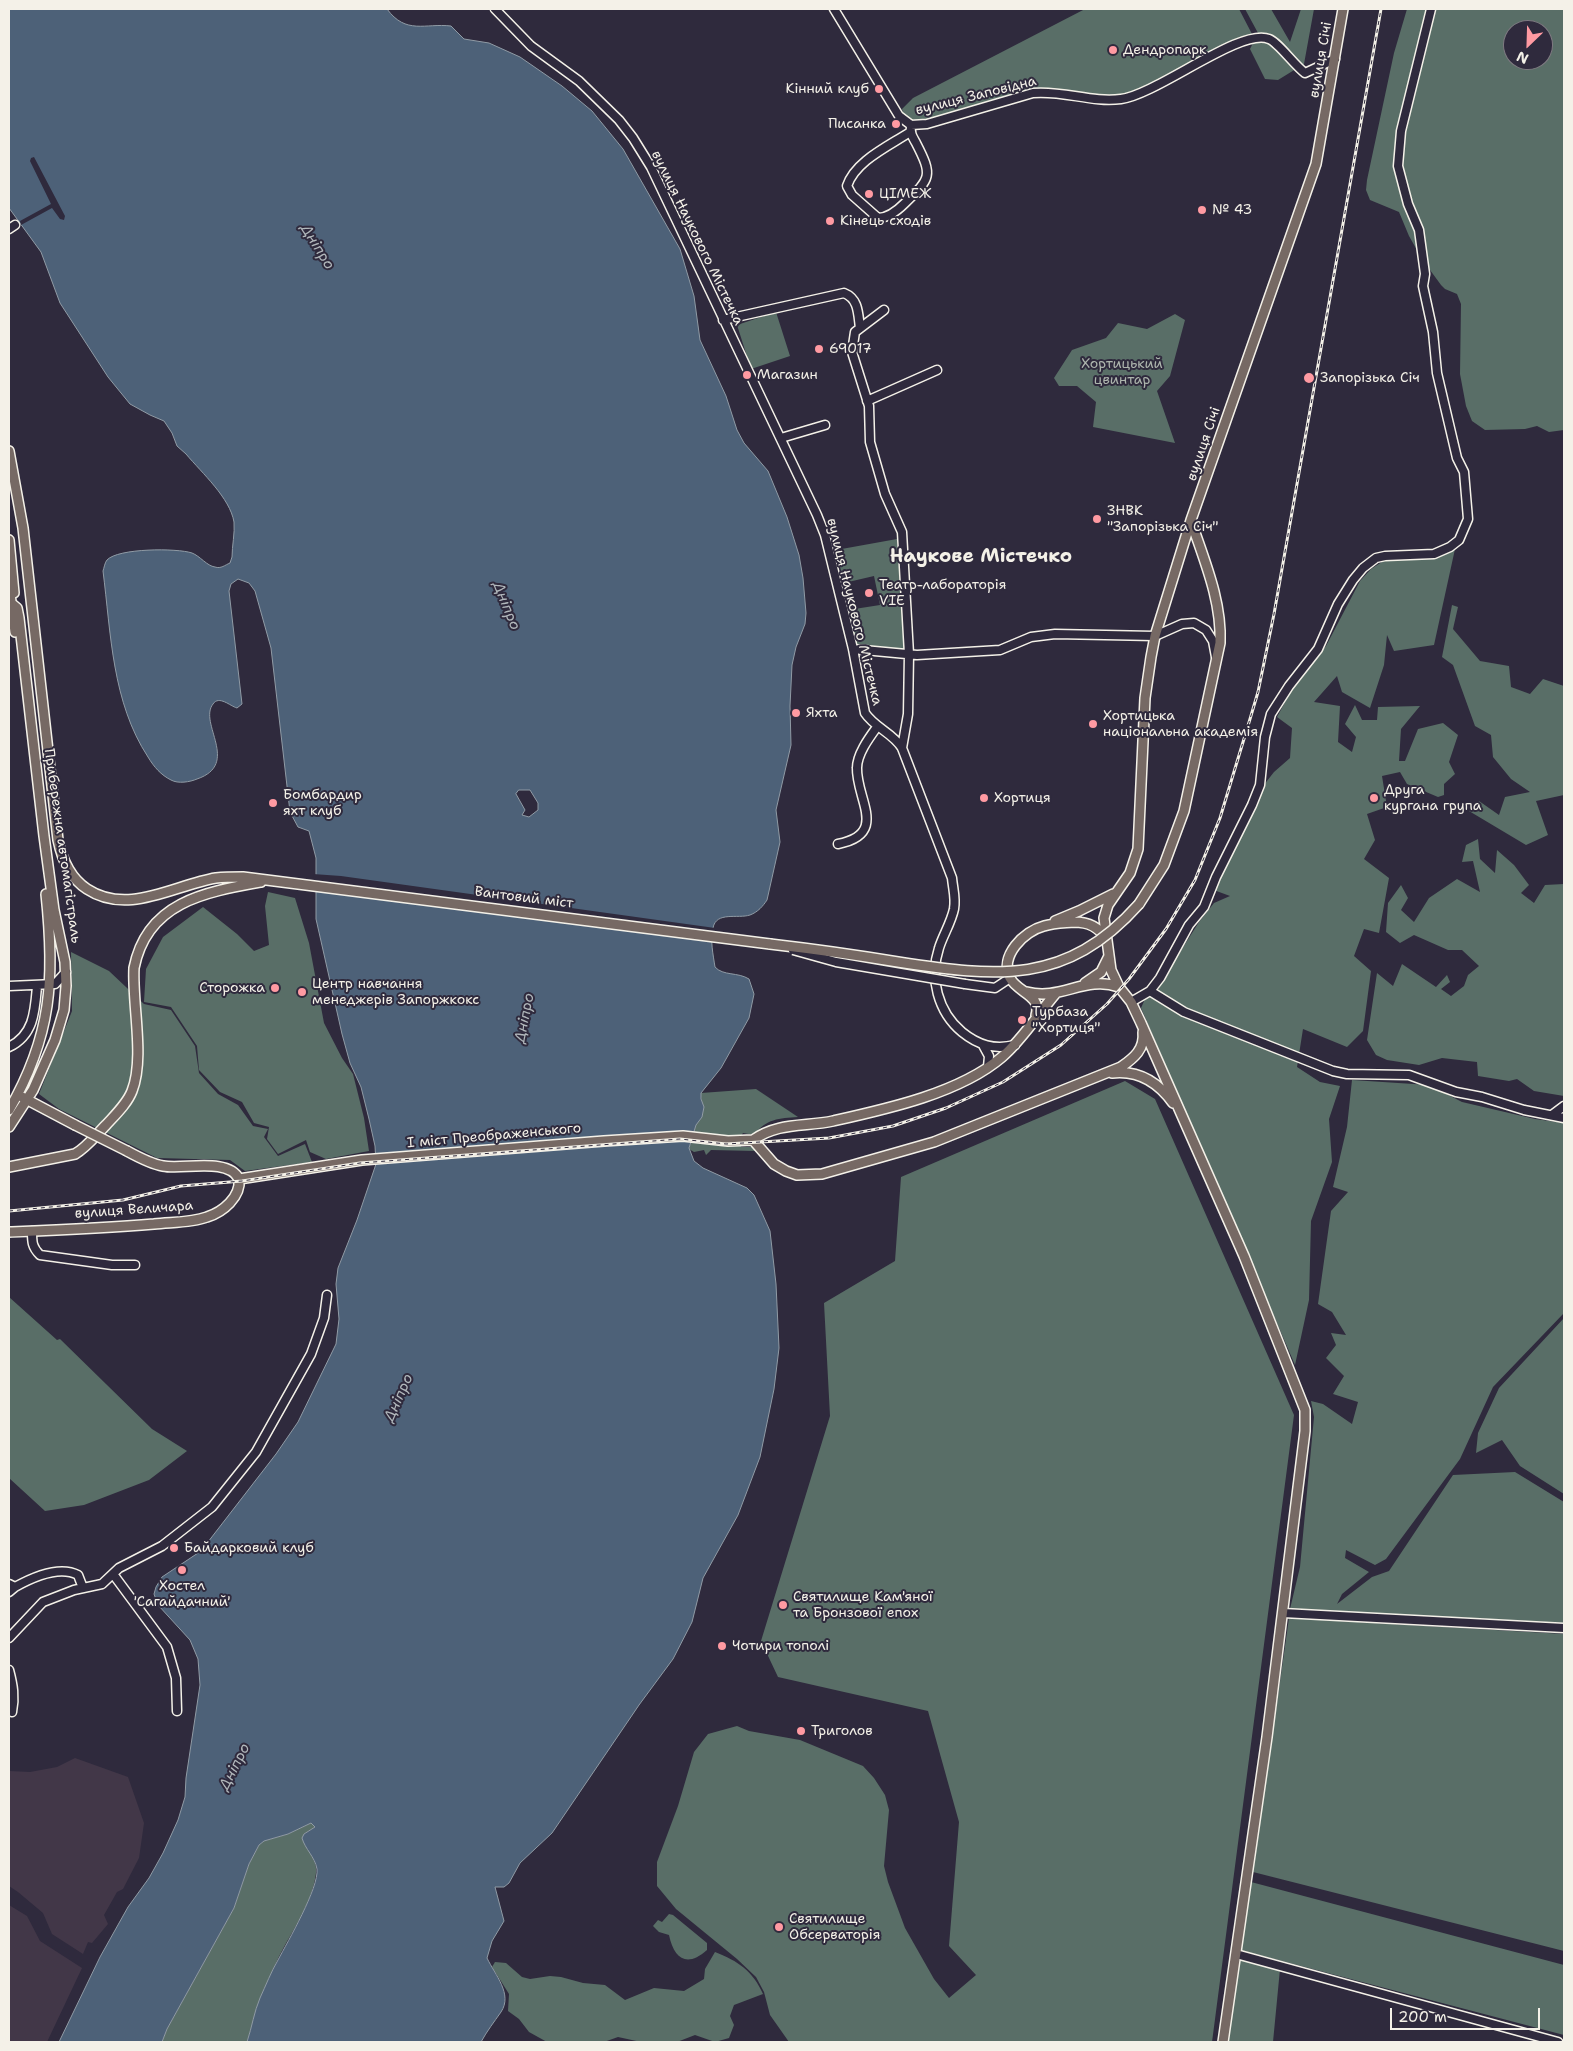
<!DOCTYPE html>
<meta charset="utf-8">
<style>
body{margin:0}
#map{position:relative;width:1573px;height:2051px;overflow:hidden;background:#2f2a3d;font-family:"Shantell Sans",sans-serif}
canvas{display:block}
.frame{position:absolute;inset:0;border:10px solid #f4f1e8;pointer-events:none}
.north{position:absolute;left:1503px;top:20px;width:50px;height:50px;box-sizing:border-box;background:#2f2a3d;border:1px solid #7e7a81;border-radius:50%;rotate:204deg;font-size:14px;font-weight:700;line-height:20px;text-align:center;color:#f4f1e8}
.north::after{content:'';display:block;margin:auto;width:18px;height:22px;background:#ff9aa2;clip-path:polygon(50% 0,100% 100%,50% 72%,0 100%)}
.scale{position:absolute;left:1390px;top:2008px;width:150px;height:22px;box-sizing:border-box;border:2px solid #f4f1e8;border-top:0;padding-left:6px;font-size:15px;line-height:18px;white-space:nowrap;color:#f4f1e8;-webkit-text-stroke:4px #2f2a3d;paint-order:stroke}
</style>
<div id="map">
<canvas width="1573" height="2051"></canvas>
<div class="frame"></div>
<div class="north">N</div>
<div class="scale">200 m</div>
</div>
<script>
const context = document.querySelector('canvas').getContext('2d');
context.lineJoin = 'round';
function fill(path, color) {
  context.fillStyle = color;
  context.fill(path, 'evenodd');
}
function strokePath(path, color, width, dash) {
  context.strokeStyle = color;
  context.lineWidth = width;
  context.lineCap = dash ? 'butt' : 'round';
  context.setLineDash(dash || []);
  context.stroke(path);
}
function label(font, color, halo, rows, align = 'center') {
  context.font = font + ' "Shantell Sans",sans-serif';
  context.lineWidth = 4;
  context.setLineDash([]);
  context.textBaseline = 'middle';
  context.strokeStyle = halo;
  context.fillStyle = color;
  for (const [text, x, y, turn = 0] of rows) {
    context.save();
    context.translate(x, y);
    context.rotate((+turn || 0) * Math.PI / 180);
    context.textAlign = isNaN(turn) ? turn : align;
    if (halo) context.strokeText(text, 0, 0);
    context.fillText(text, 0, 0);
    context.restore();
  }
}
fill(new Path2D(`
 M75,1758L128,1777L144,1823L139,1858L123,1889L117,1892L104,1915L108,1924L92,1943L88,1942L83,1954L52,1934L43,1913L18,1892L9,1886V1771L30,1772L57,1767Z
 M9,1905L27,1916L40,1941L82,1968L47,2042H9Z`), '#423748');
fill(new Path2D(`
 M1085,9H1239L1252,34L1141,93L1121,97L1029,93L922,122C912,122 904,119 902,109L913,98Z
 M1245,9H1271L1290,42L1301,9H1314L1304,64L1278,80L1265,79L1250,49L1258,33Z
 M1407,9H1564V430L1549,432L1537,426L1525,429L1485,430L1472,421L1466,406L1460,374L1461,304L1457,294L1445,289L1441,285L1422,259L1409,236L1399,212L1370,200L1366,190L1367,180L1394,53ZM1513,30H1543V60H1513Z
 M776,312L790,356L751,369L737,325Z
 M1175,314L1185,320L1170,376L1157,391L1175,443L1093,427L1096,402L1077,386H1059L1054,378L1072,350L1106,338L1118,323L1147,329Z
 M897,539L905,651L856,646L848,610L880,605L874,576L844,583L836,550Z
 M1455,549L1434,645L1394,651L1387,635L1384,665L1370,708L1342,692L1337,676L1314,702L1340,706L1338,742L1352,752L1356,737L1345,724L1355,705L1362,720H1377L1378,707L1420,706L1401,729L1399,761H1405L1418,729L1443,723L1458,735L1449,762L1455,774L1444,784V795L1438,797L1407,784L1400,772L1382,776L1387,807L1367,814L1375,840L1364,859L1389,878L1379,933L1364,929L1354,956L1371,971L1363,1031L1347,1047L1303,1029L1297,1067L1320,1082L1340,1086L1329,1119L1332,1162L1311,1221L1309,1300L1295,1365L1141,1008L1145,999L1157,993L1161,982L1199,922L1214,903L1230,896L1211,889L1256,795L1274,772L1290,758L1292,728L1277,717L1290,693L1326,646L1360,581L1371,569L1385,560L1409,556L1429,558Z
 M1452,605L1458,607L1453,629L1480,661L1509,666L1511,687L1530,694L1543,679L1564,686V795L1536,801L1548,835L1526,845L1469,811L1479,801L1499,815L1505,797L1530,792L1511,779L1493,757L1491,735L1475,726L1453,665L1442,657Z
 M1478,839L1480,859L1495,873L1497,850L1514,865L1529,885L1521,893L1534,903L1545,885L1564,884V1096L1534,1091L1517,1079L1509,1081L1478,1076L1477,1062L1442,1058L1419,1065L1387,1060L1376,1055L1367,1040L1377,973L1393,986L1402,964L1436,987L1447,975L1450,982L1441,989L1451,996L1464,986L1468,975L1479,966L1462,950H1448L1414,935L1400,943L1386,932L1388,903L1401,885L1408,898L1401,910L1414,922L1429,898L1457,879L1480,892L1473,861L1462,862L1466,845Z
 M268,892L295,898L309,943L324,1023L342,1058L353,1074L364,1118L369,1151L326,1159L310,1152L306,1140L278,1154L267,1139L269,1127L254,1123L242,1102L220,1092L199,1070L197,1046L171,1007L144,1002L146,969L163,937L203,907L237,934L254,951L269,945L265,906Z
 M71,952L109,971L144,1004L171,1010L195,1046L199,1073L218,1094L238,1105L253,1126L268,1129L264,1137L278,1156L305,1144L312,1162L245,1171L230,1160L157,1158L59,1109L39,1094L72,1011Z
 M1352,1080L1429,1085L1462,1102L1535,1119L1564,1123V1313L1493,1387L1460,1459L1386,1559L1375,1565L1346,1550L1345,1558L1369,1572L1342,1594L1337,1604L1372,1577L1389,1571L1453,1475L1515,1472L1564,1502V1623L1290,1609L1300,1567L1314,1417L1311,1401L1323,1404L1352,1424L1358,1402L1333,1394L1344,1376L1326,1358L1336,1345L1331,1333L1346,1335L1332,1312L1318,1304L1331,1211L1348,1192L1333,1187L1347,1127Z
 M1125,1081L1155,1099L1294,1415L1212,2042H789L770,2015L764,1992L756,1977L737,1959L676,1909L657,1886V1862L678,1806L694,1752L708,1734L737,1726L749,1731L800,1740L863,1766L874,1778L885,1795L889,1810L884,1866L888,1882L905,1928L934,1979L949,1998L976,1975L949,1946L959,1822L928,1711L778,1677L761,1641L830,1416L824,1303L895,1261L901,1177Z
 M756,1089L798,1117C779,1118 766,1119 754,1135L743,1133L741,1136V1147H753L755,1151L711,1150L706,1155L704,1150L694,1152L689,1149L696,1124L702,1117L701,1093Z
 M9,1297L57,1340L60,1339L152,1429L187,1451L149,1480L84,1505L45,1511L9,1478Z
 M1564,1318V1494L1520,1466L1502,1440L1476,1453L1478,1433L1499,1388Z
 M1289,1618L1564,1634V1951L1253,1872Z
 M311,1823L315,1827L304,1834C303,1849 318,1858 316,1873C312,1906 289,1934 276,1963C264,1989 255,2015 247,2042H162L167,2029L234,1908L249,1864L259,1845L264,1841L288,1834Z
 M1251,1882L1564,1965V2035L1240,1950Z
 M669,1914L673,1915L707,1943V1950C687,1968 674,1959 669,1935L659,1932L653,1926L658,1920L662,1922Z
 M715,1952C738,1961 753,1971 763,1994L734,2005L730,2016L734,2025L729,2038L715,2042L695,2035L677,2042H641L618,2037L604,2042H547L529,2032L519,2019L508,2011L509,1994L492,1967L495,1962L506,1963L522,1977L530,1979L550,1976L561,1977L583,1983L605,1985L625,2000L654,1988L684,1991L704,1979L705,1969Z
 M1239,1959L1280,1969L1273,2042H1227Z`), '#596e67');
const water = new Path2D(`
 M9,9H387C406,35 425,23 451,26L464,39L489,43L520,57L562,86L592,111L623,149L680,249L694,296L700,340L726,396L737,430L744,443L768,471L787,517L799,555L803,578L806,613L805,624L796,647L792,665L790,706L791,745L776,810L780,842L767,900C763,906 758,912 750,915C738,919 716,911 713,928C710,940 713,954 715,967C723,976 738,972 749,979L754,994L749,1018L721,1068L701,1093V1099L704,1107L702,1117L696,1125L689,1148L694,1161L703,1168L747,1188L754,1195L770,1231L776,1284L779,1348L774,1389L760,1457L738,1515L703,1578L692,1622L673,1659L639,1705L552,1833L520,1863L509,1883L504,1887H495L504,1921L492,1941L487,1958C495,1975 513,1994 501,2012C494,2022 487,2031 481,2042H247C252,2027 254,2012 260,1998C266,1985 271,1972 278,1960C288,1941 319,1888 317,1869C315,1857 305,1849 302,1838L304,1834L315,1827L311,1823L288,1834L264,1841L259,1845L249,1864L234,1908L167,2029L162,2042H59L100,1957L128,1907L149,1878L163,1853L178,1820L185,1797L186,1778L200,1685L198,1659L190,1640L158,1605L154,1594L156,1587L162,1577L201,1551L276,1454L298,1422L336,1344L339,1319L336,1284L338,1268L357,1220L376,1164L375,1146L369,1119L361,1087L350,1063L342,1034L316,919V858L309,831L298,827L290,812L271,648L255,591L249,583L238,579L231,584L229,591L242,704L237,708C230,706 219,695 213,704C198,723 241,764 197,779C190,782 178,784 171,780C161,775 154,767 148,757C112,702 111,634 103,571C104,568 105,562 107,560C118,548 177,548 192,553C200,556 207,566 215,567C221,569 225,565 230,563L232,557C232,546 235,533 234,522C230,498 202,473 186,454L177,446L172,433L164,421L150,415L130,404L108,377L60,303L41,252L9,208ZM519,790H530L538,803V810L529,817L522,815L525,810L516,794Z`);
fill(water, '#4d6178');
strokePath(water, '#909ba5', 1);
fill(new Path2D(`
 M34,157L65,216L64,220L60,219L52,208L21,225L20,221L51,204L30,161L31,158Z
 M313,874L341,876L715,928V942L314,889Z`), '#2f2a3d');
const minor = new Path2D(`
 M495,9L531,46L579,81L619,120L633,138L651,167L817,515L825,535L853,649L865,713C875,728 893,733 902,748L952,878C953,889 956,898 954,909C951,923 943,935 939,948C929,978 938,1012 962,1032C978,1045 994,1050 1015,1045
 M834,9L899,116L911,125L927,124L1033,93C1063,90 1092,103 1121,99C1158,94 1241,27 1269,39C1278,42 1294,65 1305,73L1335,59
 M910,132C889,146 855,161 847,186L852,195L878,218C888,218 898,210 905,203C931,178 933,176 916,143C912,136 910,133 911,125
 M9,229L15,225
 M884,310L855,332L852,352L869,406L870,442L885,494L902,532L909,654L908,714L902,748
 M723,320L844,293C859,299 858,314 860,328
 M867,401L937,370
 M781,438L825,425
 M853,649L917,655L1000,650L1031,637L1055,634L1155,636L1182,624L1194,623L1206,630L1213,641L1216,657
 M838,844C889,834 856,799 857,768C857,754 869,738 877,727
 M965,984L995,988L1010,978
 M9,986L55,984L66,972
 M1150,991L1184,1012L1333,1071L1347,1074L1409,1075L1456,1092L1482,1097L1524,1110L1564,1118
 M1131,1002L1150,991L1160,978L1189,925L1204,907L1216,877L1252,805L1260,785L1265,737L1271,714L1289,686L1318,649L1338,604L1353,580L1363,568L1376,558L1385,556L1434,554L1450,547L1459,540L1468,519L1464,472L1457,458L1437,373L1433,332L1423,286L1425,274L1419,230L1408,204L1398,166L1401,131L1431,9
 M983,1045L989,1056L988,1067
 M9,1047C34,1035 35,1011 37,986
 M1552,1115L1564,1106
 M32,1231C32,1242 32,1247 40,1255L112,1265H135
 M113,1574L167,1647L176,1678L177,1711
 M9,1584L15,1587L9,1592
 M15,1587C33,1577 59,1565 78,1575L83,1588
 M1283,1613L1564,1628
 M9,1638L43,1602L74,1590L102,1584L119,1568L162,1546L212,1507L256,1452L311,1354L324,1318L327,1295
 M9,1670C13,1685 15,1697 12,1712
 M1236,1954L1558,2042`);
const major = new Path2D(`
 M9,451L23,528L58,840C62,859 70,878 87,889C128,916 174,885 216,878C225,877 234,877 243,877L770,944
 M9,540L14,593
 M9,586L15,632
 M1139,904L1164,865L1184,811L1220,643C1222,601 1204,560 1191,521
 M1055,921L1079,911L1113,894
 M1085,983L1101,972L1109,956
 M1027,992C1061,1001 1085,975 1119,987
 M1036,1015C1042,995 1018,993 1010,978C999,956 1024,931 1044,926C1054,923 1064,923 1074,922C1089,922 1099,927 1106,939
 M1112,1073C1138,1070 1158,1082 1173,1103
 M22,1097L75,1125
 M9,1110C52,1036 55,978 46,894
 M9,1127L33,1090L55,1040L64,1010L66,986L65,962L54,910L44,836L19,618L17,608L11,603
 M753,1140L774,1164L786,1171L797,1175L822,1174L934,1142L1121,1067C1134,1058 1145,1049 1143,1032
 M753,1140C778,1122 805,1127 833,1121C887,1109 960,1093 1002,1057C1023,1039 1038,1014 1056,993
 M127,1151C138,1157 151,1164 163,1166C183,1170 228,1157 239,1179
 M9,1167L75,1154C87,1147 96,1135 106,1125C115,1115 127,1104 132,1091C145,1058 132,1004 134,968C147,902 205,892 261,882
 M239,1179L362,1160L604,1141L683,1136L728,1141L753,1140
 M9,1232C57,1230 106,1228 154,1224C171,1222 191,1223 207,1217C223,1212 241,1197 239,1179
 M1223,2042L1267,1737L1305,1431V1410L1244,1256L1141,1023L1131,1002L1119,987L1111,970L1104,918L1108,905L1130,873L1138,849L1145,698L1151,657L1155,636L1191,520L1316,164L1343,9`);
strokePath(minor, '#f4f1e8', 11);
strokePath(major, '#f4f1e8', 12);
strokePath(minor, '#2f2a3d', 8);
strokePath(major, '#766964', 9);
const rail = new Path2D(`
 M9,1211L123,1200L181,1186L242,1181L360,1163L680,1139L726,1144L829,1138L893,1126L946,1108L1003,1082L1061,1045L1107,1004L1129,979L1166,929L1195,880L1220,818L1250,719L1258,692L1274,614L1381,9`);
strokePath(rail, '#f4f1e8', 3);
strokePath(rail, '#2f2a3d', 1, [4]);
const minorBridge = new Path2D(`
 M793,950L836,962L965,984`);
const majorBridge = new Path2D(`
 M770,944C813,949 856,955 898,962C997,977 1066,986 1139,904
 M75,1125L127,1151`);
strokePath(minorBridge, '#f4f1e8', 11, []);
strokePath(majorBridge, '#f4f1e8', 12, []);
strokePath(minorBridge, '#2f2a3d', 8);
strokePath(majorBridge, '#766964', 9);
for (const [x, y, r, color] of [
 [1113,50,5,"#ff9aa2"],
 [879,89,5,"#ff9aa2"],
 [896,124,5,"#ff9aa2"],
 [869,194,5,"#ff9aa2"],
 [1202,210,5,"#ff9aa2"],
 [830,221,5,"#ff9aa2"],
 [819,349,5,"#ff9aa2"],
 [747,375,5,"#ff9aa2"],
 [1309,378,6,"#ff9aa2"],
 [1097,519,5,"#ff9aa2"],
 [869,593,5,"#ff9aa2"],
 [796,713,5,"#ff9aa2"],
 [1093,724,5,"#ff9aa2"],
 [984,798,5,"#ff9aa2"],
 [1374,798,5,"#ff9aa2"],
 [273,803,5,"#ff9aa2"],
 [275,988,5,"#ff9aa2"],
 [302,992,5,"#ff9aa2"],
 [1022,1020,5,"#ff9aa2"],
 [174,1548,5,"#ff9aa2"],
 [182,1570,5,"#ff9aa2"],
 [783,1605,5,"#ff9aa2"],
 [722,1646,5,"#ff9aa2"],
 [801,1731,5,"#ff9aa2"],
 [779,1927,5,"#ff9aa2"]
]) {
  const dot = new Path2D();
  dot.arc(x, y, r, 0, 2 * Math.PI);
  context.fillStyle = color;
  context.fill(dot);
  strokePath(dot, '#2f2a3d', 2);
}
label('14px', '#f4f1e8', '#2f2a3d', [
 ["Дендропарк",1123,50],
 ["Кінний клуб",869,89,"right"],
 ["Писанка",886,124,"right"],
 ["ЦІМЕЖ",879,194],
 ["№ 43",1212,210],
 ["Кінець сходів",840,221],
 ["69017",829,349],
 ["Магазин",757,375],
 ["Запорізька Січ",1320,378],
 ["ЗНВК",1107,511],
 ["\"Запорізька Січ\"",1107,527],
 ["Театр-лабораторія",879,585],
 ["VIE",879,601],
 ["Яхта",806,713],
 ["Хортицька",1103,716],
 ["національна академія",1103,732],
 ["Друга",1384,790],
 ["кургана група",1384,806],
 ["Бомбардир",283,795],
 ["яхт клуб",283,811],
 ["Хортиця",994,798],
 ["Центр навчання",312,984],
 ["менеджерів Запоржкокс",312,1000],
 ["Сторожка",265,988,"right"],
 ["Турбаза",1032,1012],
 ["\"Хортиця\"",1032,1028],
 ["Байдарковий клуб",184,1548],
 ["Хостел",182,1586,"center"],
 ["'Сагайдачний'",182,1602,"center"],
 ["Святилище Кам'яної",793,1597],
 ["та Бронзової епох",793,1613],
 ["Чотири тополі",732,1646],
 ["Триголов",811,1731],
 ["Святилище",789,1919],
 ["Обсерваторія",789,1935]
], 'left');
label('14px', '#f4f1e8', '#2f2a3d', [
 ["вулиця Січі",1321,60,-80],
 ["вулиця Заповідна",976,96,-14],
 ["вулиця Наукового Містечка",697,238,64],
 ["вулиця Січі",1204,444,-71],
 ["вулиця Наукового Містечка",854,612,76],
 ["Прибережна автомагістраль",62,846,82],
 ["Вантовий міст",524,898,7],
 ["I міст Преображенського",494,1136,-5],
 ["вулиця Величара",134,1210,-4]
]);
label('14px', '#aeb6ae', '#2f2a3d', [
 ["Хортицький",1122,364],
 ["цвинтар",1122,380]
]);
label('italic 15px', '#b1b7bb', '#2f2a3d', [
 ["Дніпро",317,247,58],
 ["Дніпро",506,606,68],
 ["Дніпро",525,1018,-79],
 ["Дніпро",399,1398,-66],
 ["Дніпро",235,1767,-63]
]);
label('bold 19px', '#f4f1e8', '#2f2a3d', [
 ["Наукове Містечко",981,557]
]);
</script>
